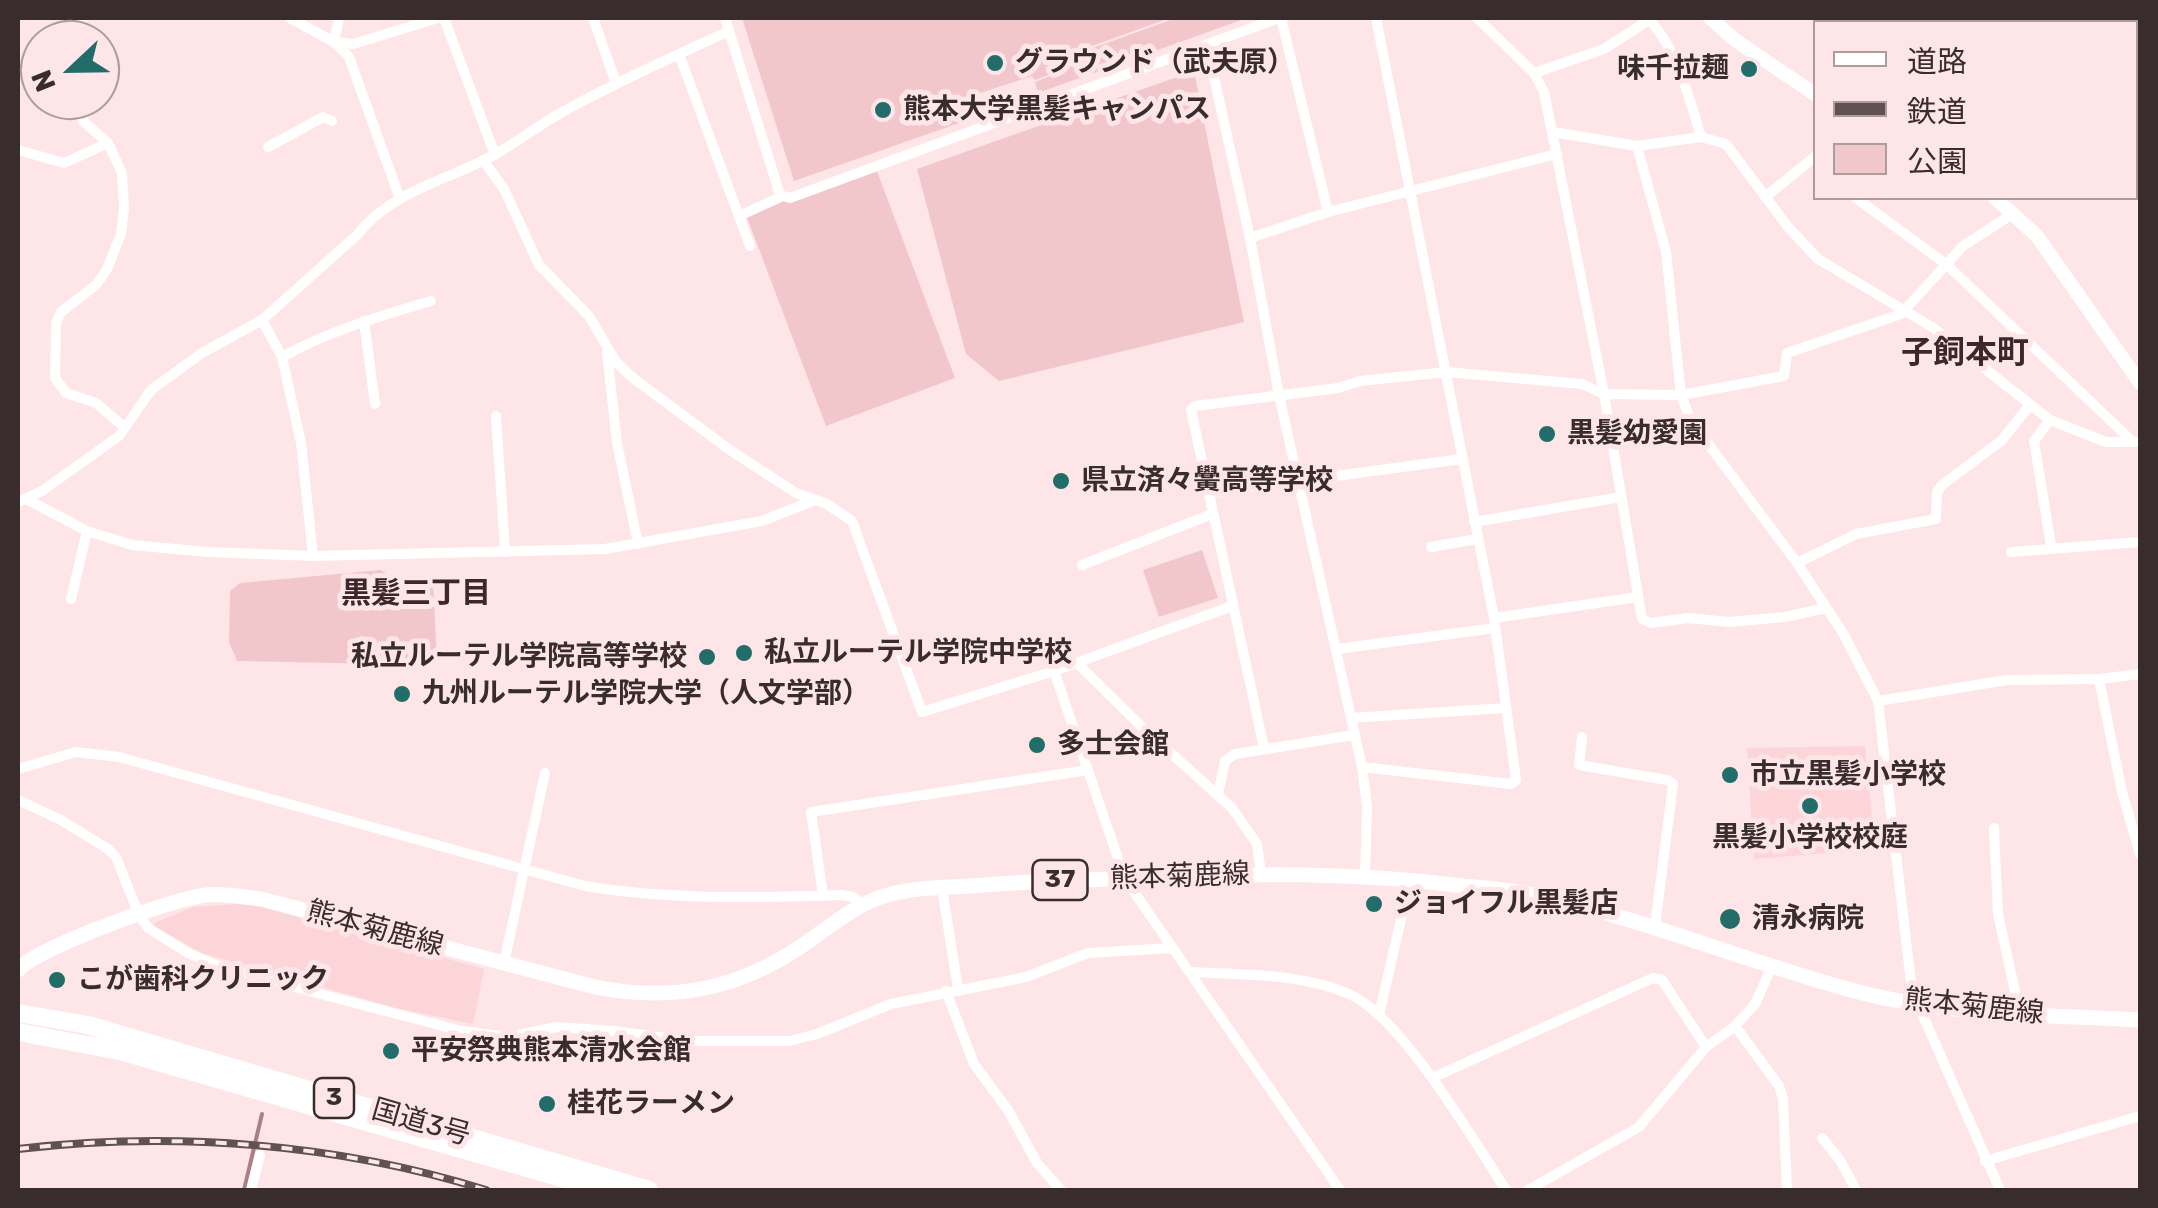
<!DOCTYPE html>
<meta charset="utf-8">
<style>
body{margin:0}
#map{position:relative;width:2158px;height:1208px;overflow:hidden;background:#fee5e8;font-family:Rubik,"Noto Sans JP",sans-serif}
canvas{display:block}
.frame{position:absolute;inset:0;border:20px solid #382c2d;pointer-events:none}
.legend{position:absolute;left:1813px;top:20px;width:325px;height:180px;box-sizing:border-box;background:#fee5e8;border:2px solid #af9b9d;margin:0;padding:12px 18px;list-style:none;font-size:30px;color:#382c2d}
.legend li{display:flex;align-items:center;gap:20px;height:50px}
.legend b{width:50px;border:2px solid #af9b9d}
.north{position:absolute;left:20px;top:20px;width:100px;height:100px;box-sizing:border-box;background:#fee5e8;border:2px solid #af9b9d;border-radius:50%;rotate:248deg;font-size:28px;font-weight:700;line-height:40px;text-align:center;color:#382c2d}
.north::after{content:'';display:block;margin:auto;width:35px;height:45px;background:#226d69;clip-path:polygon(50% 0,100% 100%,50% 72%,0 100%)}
</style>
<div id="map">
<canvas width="2158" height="1208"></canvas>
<div class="frame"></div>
<ul class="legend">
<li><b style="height:12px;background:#fff"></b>道路</li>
<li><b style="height:12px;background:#605253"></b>鉄道</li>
<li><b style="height:28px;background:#f2c7cb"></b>公園</li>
</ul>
<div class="north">N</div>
</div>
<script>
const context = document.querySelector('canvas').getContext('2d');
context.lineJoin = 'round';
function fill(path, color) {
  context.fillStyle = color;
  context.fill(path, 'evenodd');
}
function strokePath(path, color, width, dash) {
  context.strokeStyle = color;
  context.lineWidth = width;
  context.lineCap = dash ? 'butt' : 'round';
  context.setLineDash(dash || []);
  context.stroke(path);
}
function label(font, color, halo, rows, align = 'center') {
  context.font = font + ' Rubik,"Noto Sans JP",sans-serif';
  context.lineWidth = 10;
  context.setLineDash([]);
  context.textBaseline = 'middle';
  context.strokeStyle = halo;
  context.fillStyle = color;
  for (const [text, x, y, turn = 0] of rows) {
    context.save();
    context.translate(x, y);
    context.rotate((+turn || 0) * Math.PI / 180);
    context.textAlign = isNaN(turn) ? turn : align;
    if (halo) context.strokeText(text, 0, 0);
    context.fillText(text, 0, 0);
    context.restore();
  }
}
fill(new Path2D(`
 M1865,746L1875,849L1754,859L1747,748Z
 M237,904L260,906L484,969L473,1024L396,1008L202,953L154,926V923L193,907Z`), '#fcd5d9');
fill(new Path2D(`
 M742,18H1170L1064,56L1062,70L1035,80L1032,76L941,106L958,102L965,121L794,181Z
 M1176,18H1247L1038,93L1035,82L1063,71L1065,58Z
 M1194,71L1244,322L999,381L966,354L917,169Z
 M875,166L955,378L826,426L746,215Z
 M1202,550L1218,598L1159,617L1143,570Z
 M381,570L396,580L433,582L437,660L430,665L237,661L229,642L230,591L240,583Z`), '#f2c7cb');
strokePath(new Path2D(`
 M244,1190L262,1114`), '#ab8085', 4);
strokePath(new Path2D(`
 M290,18L334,42L349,57L400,199
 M444,18L495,155
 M593,18L616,83
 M725,18L780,195L790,198L1279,18
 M1281,18L1328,212
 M1477,18L1534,73L1544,92L1604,394L1642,619L1651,623L1688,618L1729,622L1785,617L1826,608
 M1650,20C1678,52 1689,97 1701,137
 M77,40L82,18
 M334,42L339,18
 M335,42L353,44L438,18
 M1207,46L1250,238L1279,395L1362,767L1367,806L1365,876
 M679,54L750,246
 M1534,73L1604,49L1652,18
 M74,100L84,122L108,143L122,173L124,208L121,234L107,269L96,285L61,312L56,323L55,378L66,393L96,403L124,427
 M1553,132L1637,146L1701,137L1726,144L1788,227L1818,259L1932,327L2050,420L2106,442H2140
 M1637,146L1666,252L1681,395L1691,421L1797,563L1843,633L1878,701L1912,991L2000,1190
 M268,147L323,117L332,121
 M18,150L64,163L108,143
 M483,160L504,189L539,265L589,316L616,362L633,378L730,450L796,493L827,504L852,521L922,712L1054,671L1232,606
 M1765,197L1816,156
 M1856,198L1946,264L2132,441
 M739,216L783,196
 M1250,238L1328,212L1557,154
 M262,320L282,357L301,443L313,556
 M364,321L375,404
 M607,352L617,443L638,544
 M282,357C329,331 380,316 431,301
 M496,416L505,552
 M2050,420L2034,441L2051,546
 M1208,493L1462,459
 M28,500L87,531L132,545L208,552L313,556L605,549L762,521L813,501
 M18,502L42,491L119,436L151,390L202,353L262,320L357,235C391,191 449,180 496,154C520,140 543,122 568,109C620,80 675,56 729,31
 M1474,522L1621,497
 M1431,547L1477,539
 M2011,552L2140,542
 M1797,563L1856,534L1936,519L1937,492L1942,485L2001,441L2030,405
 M1082,565L1212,514
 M71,599L87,531
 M1494,618L1638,597
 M1337,649L1495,628
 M1077,663L1143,728L1232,808L1257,844L1261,874
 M1054,671L1125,879L1340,1190
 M2099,679L2122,792L2140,854
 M1878,701L2007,680L2099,679L2140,674
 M1351,718L1505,708
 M1582,737L1579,765L1667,780L1673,784L1655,927
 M1264,748L1191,410L1195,406L1338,388L1360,381L1446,372L1582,384L1604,394L1681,395L1784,376L1787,353L1901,314L1963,246L2014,213
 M1362,767L1511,784L1516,780L1494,618L1376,18
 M18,769L76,752L119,757L585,886C671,900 756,898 842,895L853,897L864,905
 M1218,794L1225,761L1235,754L1354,735
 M18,800L61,820L108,849L116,857L139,915L148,928L188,953L216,965L328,996L462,1031L509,1037L556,1027L614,1031L689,1041H789L817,1034L891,1004L1026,977L1088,953L1171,948
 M1994,828L1998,914L2020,1014
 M942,888L958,989
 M823,895L811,812L1088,770
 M504,963L545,773
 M1190,972C1241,975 1301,973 1349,994C1401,1016 1474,1141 1506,1190
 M946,991L974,1064L1008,1110L1037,1163L1061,1190
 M1379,1015L1410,880
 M1735,1026L1779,1086L1783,1099L1787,1190
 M1432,1078L1653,978L1662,980L1706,1047
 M1822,1138L1840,1160L1856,1190
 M1985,1161L2140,1116
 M251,1190L260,1155
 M1528,1190L1639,1127L1706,1047L1735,1026L1755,1004L1773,964`), '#fff', 10);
strokePath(new Path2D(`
 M1710,18L1735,40L1816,95
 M1995,198L2037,236L2140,383`), '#fff', 14);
strokePath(new Path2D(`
 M18,970C38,947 172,899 206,895C224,893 243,897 261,899L595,987C670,1002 737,990 800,947C826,930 851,907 881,897C913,886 951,888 984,885C1037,881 1090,880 1144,878C1250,873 1356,872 1463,886C1486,888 1511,890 1534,895C1643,918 1747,962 1855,991C1947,1016 2046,1015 2140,1020`), '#fff', 15);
strokePath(new Path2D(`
 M18,1013L88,1025L649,1190
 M18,1032L120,1051L604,1190`), '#fff', 18);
const rail = new Path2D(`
 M18,1149C173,1131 336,1143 486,1190`);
strokePath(rail, '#605253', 8);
strokePath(rail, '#fee5e8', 4, [11]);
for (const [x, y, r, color] of [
 [995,63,10,"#226d69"],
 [1749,69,10,"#226d69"],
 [883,110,10,"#226d69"],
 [1547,434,10,"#226d69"],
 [1061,481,10,"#226d69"],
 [744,653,10,"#226d69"],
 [707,657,10,"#226d69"],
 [402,694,10,"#226d69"],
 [1037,745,10,"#226d69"],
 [1730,775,10,"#226d69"],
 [1810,806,10,"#226d69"],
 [1374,904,10,"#226d69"],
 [1730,919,12,"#226d69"],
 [57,980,10,"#226d69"],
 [391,1051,10,"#226d69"],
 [547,1104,10,"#226d69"]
]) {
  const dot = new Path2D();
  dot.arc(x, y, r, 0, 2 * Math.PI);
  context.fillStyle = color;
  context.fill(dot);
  strokePath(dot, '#fee5e8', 4);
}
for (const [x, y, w] of [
 [1060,880,55],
 [334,1098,40]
]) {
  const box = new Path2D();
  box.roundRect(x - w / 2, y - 20, w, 40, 8);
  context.fillStyle = '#fee5e8';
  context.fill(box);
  strokePath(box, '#382c2d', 2.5);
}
label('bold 25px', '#382c2d', null, [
 ["37",1060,880],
 ["3",334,1098]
]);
label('bold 28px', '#382c2d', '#fee5e8', [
 ["グラウンド（武夫原）",1015,63],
 ["味千拉麺",1729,69,"right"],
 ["熊本大学黒髪キャンパス",903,110],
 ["黒髪幼愛園",1567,434],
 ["県立済々黌高等学校",1081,481],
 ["私立ルーテル学院中学校",764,653],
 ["私立ルーテル学院高等学校",687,657,"right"],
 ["九州ルーテル学院大学（人文学部）",422,694],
 ["多士会館",1057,745],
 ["市立黒髪小学校",1750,775],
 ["黒髪小学校校庭",1810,838,"center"],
 ["ジョイフル黒髪店",1394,904],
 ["清永病院",1752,919],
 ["こが歯科クリニック",77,980],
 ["平安祭典熊本清水会館",411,1051],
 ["桂花ラーメン",567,1104]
], 'left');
label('28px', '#382c2d', '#fee5e8', [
 ["熊本菊鹿線",1180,877,-2],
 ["熊本菊鹿線",375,929,15],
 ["熊本菊鹿線",1974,1007,6],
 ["国道3号",421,1123,16]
]);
label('bold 30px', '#3d272a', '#fee5e8', [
 ["黒髪三丁目",416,594]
]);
label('bold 32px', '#3d272a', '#fee5e8', [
 ["子飼本町",1965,354]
]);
</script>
